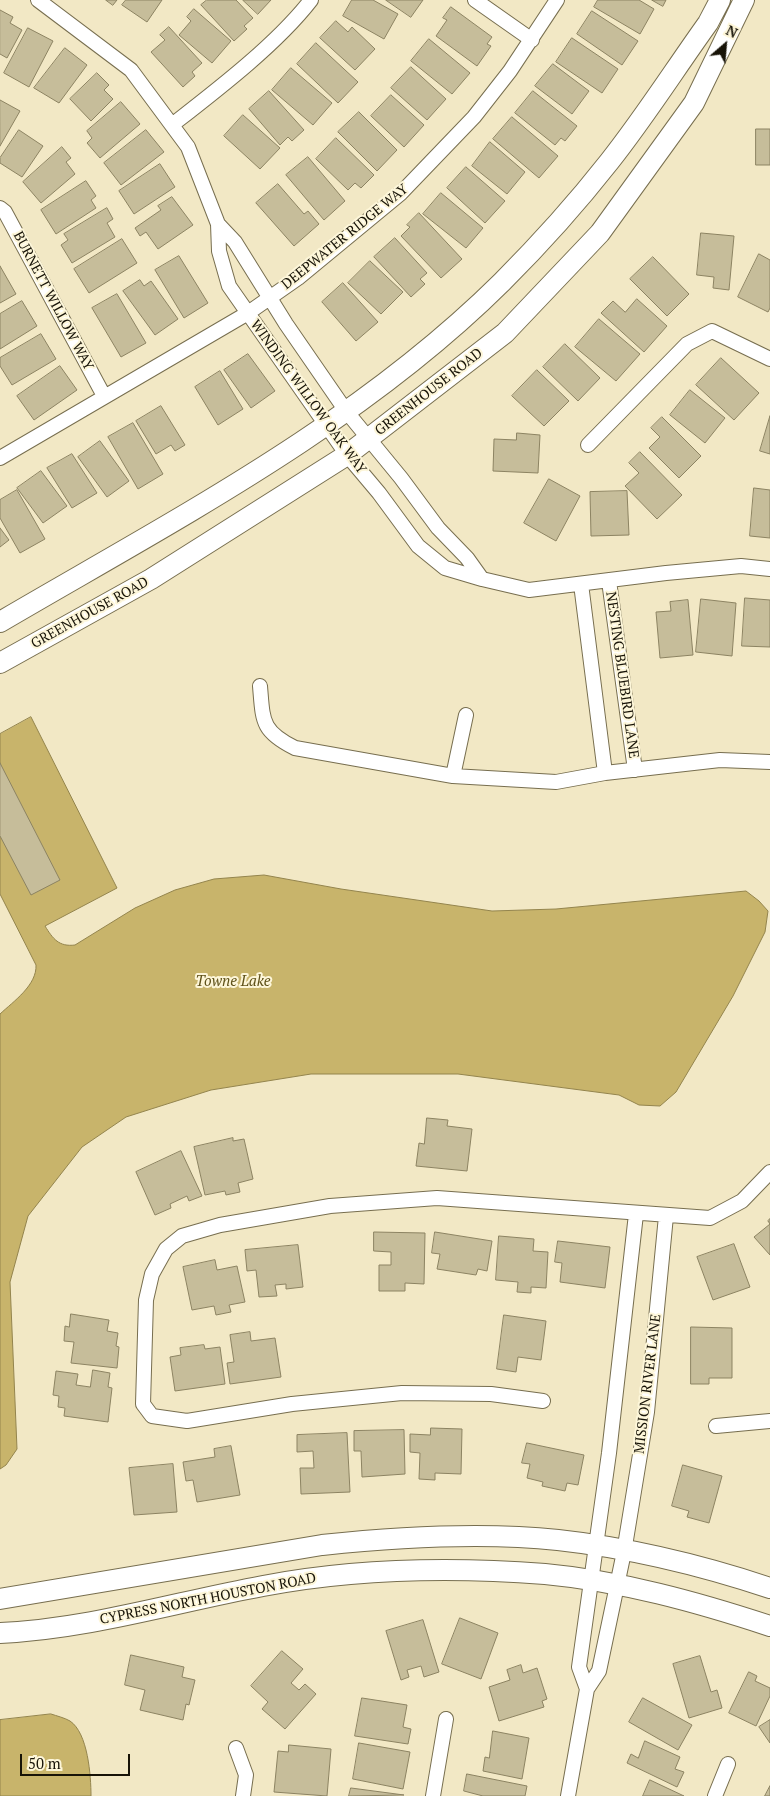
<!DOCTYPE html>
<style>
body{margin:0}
#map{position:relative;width:770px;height:1796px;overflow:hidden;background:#f2e8c5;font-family:"PT Serif",serif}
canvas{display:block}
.north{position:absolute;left:700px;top:20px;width:50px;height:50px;-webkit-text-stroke:4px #fdf6d9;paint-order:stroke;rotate:27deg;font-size:14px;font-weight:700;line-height:20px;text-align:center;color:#171307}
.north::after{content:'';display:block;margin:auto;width:18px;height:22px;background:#171307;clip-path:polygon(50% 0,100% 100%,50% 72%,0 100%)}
.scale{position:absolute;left:20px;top:1754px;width:110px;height:22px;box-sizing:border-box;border:2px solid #171307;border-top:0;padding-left:6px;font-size:15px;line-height:18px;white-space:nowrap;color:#171307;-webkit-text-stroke:4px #fdf6d9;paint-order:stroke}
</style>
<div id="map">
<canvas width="770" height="1796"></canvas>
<div class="north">N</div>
<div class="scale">50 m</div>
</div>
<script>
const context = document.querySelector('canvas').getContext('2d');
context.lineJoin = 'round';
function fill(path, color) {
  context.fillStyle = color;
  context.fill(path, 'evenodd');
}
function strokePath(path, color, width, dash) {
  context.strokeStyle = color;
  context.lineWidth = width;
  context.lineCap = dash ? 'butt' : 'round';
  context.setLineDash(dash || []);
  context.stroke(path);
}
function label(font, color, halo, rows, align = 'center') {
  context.font = font + ' "PT Serif",serif';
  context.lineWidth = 4;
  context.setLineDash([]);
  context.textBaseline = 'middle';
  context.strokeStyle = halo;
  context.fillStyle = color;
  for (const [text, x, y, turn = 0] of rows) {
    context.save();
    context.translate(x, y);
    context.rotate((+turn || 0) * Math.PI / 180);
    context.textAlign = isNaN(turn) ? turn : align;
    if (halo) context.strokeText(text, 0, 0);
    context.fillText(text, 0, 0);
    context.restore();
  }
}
const water = new Path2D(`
 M31,717L117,888L45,926C53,939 59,947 75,945L135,908L175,890L214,879L264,875L341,889L492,911L556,909L746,891L759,901L768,911L765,932L733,996L676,1092L660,1106L639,1105L619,1095L458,1074H311L211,1090L126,1117L82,1147L28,1216L10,1282L17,1449L6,1465L0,1469V1014C14,1001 37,985 36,965L0,894V734Z
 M51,1714C57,1716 65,1718 70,1721C88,1733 91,1776 91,1796H0V1720Z`);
fill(water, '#c8b46b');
strokePath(water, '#93844d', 1);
const building = new Path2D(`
 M106,0H117L113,5Z
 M126,0H162L147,22L122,5Z
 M207,0H236L253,18L244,26L247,29L234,41L201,5Z
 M243,0H271L258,14Z
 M352,0H373L398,14L384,39L343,16Z
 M386,0H423L411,17Z
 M598,0H639L654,9L640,34L594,7Z
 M652,0H666L663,6Z
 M451,7L492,37L487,44L491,46L477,66L436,36L447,20L443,18Z
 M194,9L231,41L212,63L179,35L191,21L187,17Z
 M0,10L13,17L10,23L22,30L7,58L0,54Z
 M592,11L638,41L622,65L577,34Z
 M336,21L348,32L352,27L375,49L355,70L320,38Z
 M169,27L202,63L192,72L195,76L183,87L151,52L165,40L160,35Z
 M28,28L53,41L29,87L4,73Z
 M572,38L618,69L602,93L556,62Z
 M429,39L470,73L452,94L411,61Z
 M316,43L358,82L338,103L297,64Z
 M65,48L87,65L59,103L34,88Z
 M553,64L589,91L572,114L535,86Z
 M411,67L446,99L427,120L391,88Z
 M291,68L332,103L313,125L272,90Z
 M97,73L109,85L104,90L113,99L91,121L70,99Z
 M269,91L304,130L292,141L288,137L280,145L249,109Z
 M533,91L577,126L565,141L561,138L555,145L515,113Z
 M391,95L424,125L404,147L371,116Z
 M0,100L20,111L0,146Z
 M121,102L140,124L100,158L87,143L92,138L87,131Z
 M359,112L397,150L377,171L338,132Z
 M243,115L280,148L260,169L224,136Z
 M512,117L558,156L539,178L493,139Z
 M756,129H770V165H756Z
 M19,130L43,146L22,177L0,163V158Z
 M146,130L164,152L121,185L104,163Z
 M336,138L374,175L361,188L355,183L348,190L316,159Z
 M490,142L525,172L507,194L472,166Z
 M62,147L71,158L66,162L75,174L41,203L23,182Z
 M308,157L345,201L324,220L286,175Z
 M160,164L175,187L134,214L119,191Z
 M466,167L505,201L485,223L447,188Z
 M86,181L96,196L91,200L96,208L56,234L41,210Z
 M278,184L304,214L308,211L319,224L294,246L256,203Z
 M441,193L483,228L466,248L423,214Z
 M172,197L193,225L158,249L146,232L140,236L135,228L161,210L158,206Z
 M107,208L113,219L107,223L115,237L72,263L61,245L68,240L64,234Z
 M419,213L462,259L441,278L401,236L410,227L407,225Z
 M701,233L734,236L729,290L713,288L714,277L697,275Z
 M395,238L427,273L420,279L425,284L411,297L374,257Z
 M122,239L137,263L89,293L74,269Z
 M759,254L770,260V308L768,312L738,297Z
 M179,256L208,303L184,318L155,270Z
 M653,257L689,294L667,316L630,279Z
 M370,261L403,292L381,314L348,283Z
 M0,266L16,294L0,303Z
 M140,280L144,286L151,281L178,319L155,335L123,291Z
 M343,283L378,322L356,341L322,302Z
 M117,294L146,343L121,357L92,308Z
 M637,299L667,326L644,352L601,313L613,301L625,312Z
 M22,301L37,326L0,349V314Z
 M599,319L640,354L616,381L575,347Z
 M41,334L56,359L12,385L0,366V358Z
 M565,344L600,378L578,401L543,367Z
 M248,354L275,391L251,408L224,370Z
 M721,358L759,393L734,420L696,385Z
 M60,366L77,390L34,420L17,396Z
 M537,370L569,401L544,426L512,396Z
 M220,371L243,409L218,425L195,387Z
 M690,390L725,418L705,443L670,415Z
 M161,406L185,445L175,451L171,445L156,454L136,421Z
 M770,416V454L760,451Z
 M662,417L701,456L679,478L649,448L660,437L651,428Z
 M133,423L163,474L138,489L108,437Z
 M517,433L540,435L538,473L493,471L494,439L516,440Z
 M100,441L129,481L107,497L78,457Z
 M640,452L682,495L657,519L625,486L639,473L629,463Z
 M72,454L97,493L72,508L47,468Z
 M41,471L67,506L43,523L17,488Z
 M549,479L580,496L556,541L524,523Z
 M754,488L770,490V538L750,536Z
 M17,490L45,539L20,553L0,518V500Z
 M627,491L629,535L591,536L590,492Z
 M0,528L9,540L0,547Z
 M745,598L770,600V647L742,646Z
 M701,599L736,603L732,656L696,652Z
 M688,600L693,655L660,658L656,612L671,611L670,602Z
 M0,763L60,880L31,895L0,836Z
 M427,1118L448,1120L447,1126L472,1129L467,1171L416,1166L419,1143L424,1144Z
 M233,1138V1141L244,1139L253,1179L238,1183L240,1192L226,1195L225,1191L205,1195L194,1147Z
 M181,1151L202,1196L189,1201L187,1196L170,1204L171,1208L155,1215L136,1172Z
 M770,1219V1255L754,1237L770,1224L768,1221Z
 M374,1232L425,1233L424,1284L405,1283V1291H379V1265H391V1252L374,1251Z
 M435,1232L492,1241L487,1271L478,1269L476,1275L437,1269L440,1254L432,1253Z
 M499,1236L534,1239L533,1251L548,1252L546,1288L531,1287V1293L517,1292L518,1282L496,1280Z
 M558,1241L610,1247L605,1288L560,1282L562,1263L555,1262Z
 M734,1244L750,1287L713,1300L697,1257Z
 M298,1245L303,1287L286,1289V1284L275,1285L277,1296L259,1297L256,1270L247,1271L245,1250Z
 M215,1260L217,1270L237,1266L245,1302L229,1305L231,1312L216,1315L214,1306L192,1310L183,1267Z
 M71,1314L109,1320L107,1331L118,1333L116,1346L119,1347L117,1368L71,1363L74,1342L64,1341L65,1326L69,1327Z
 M504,1315L546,1321L541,1360L518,1357L516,1372L497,1369Z
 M691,1327L732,1328V1378H709V1384H691Z
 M250,1332L251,1341L275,1338L281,1377L230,1384L227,1363L234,1362L230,1335Z
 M204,1345L205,1349L220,1347L225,1384L175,1391L170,1357L181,1355L180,1348Z
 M93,1370L110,1373L108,1387L112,1388L108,1422L64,1416L65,1408L58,1407L59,1396L53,1395L56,1371L78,1374L76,1385L90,1387Z
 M431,1428L462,1429L461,1474L435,1473V1480L419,1479L420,1453L410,1452V1434L430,1435Z
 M404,1430L405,1474L362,1477L361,1451H354V1431Z
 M347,1433L350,1492L301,1494L300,1468H314L313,1451L297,1452V1435Z
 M527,1443L584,1455L578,1485L567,1483L565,1491L542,1486L543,1482L527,1478L530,1464L522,1463Z
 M231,1446L240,1495L197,1502L193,1480L186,1481L183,1462L215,1457L214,1449Z
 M173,1464L177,1512L134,1515L129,1468Z
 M683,1465L722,1476L709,1523L687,1517L689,1511L672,1506Z
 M460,1618L498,1633L481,1679L442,1664Z
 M423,1620L439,1672L424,1677L421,1666L407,1670L409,1677L401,1680L386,1631Z
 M282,1651L303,1669L291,1683L299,1690L305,1684L316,1694L285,1729L262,1709L268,1702L251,1686Z
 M131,1655L184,1667L182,1677L195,1680L189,1705L186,1704L183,1720L140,1710L145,1690L125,1685Z
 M700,1656L711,1692L717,1690L722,1708L689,1718L673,1664Z
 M521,1665L523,1673L537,1668L547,1699L542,1701L544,1707L499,1721L489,1687L510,1680L507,1670Z
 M749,1672L757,1676L755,1681L770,1688V1696L756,1726L729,1713Z
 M362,1698L407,1705L403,1727L411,1729L408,1744L355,1736Z
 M643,1698L692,1725L678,1750L629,1722Z
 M770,1720V1743L759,1727Z
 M493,1731L529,1738L522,1779L483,1771L485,1757L489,1758Z
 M645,1741L680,1757L675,1769L684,1772L677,1787L627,1763L631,1754L638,1758Z
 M359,1743L410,1752L403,1789L353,1779Z
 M289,1745L331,1749L327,1796L274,1792L278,1751L288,1752Z
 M467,1774L527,1786L525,1796H483L464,1791Z
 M650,1780L684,1796H643Z
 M770,1786V1796H765Z
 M351,1788L404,1795L349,1796Z`);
fill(building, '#c6bd9a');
strokePath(building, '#8c8362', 1);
const street = new Path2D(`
 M38,0L131,70L188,147L218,224L219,251L229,286L347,455L379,493L418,546L445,568L482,579L529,590L666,573L741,566L770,569
 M475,0L532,40
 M172,125C217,90 277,44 311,0
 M0,208L5,212L104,396
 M218,224L235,242L286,324L346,411L401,478L438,528L467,558L482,579
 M588,445L687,344L712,331L770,359
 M0,458L248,313L298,278L401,193L474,117L510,71L557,0
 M609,581L635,770
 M581,584L605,773
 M260,686C263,721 261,731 295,748L453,776L556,782L605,773L720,760L770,762
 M453,776L466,715
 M543,1401L491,1394L402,1393L292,1404L187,1421L152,1416L143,1404L146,1300L152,1274L166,1249L182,1236L220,1225L330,1206L437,1198L710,1218L742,1201L770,1172
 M716,1426L770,1421
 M587,1689L579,1667L609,1453L636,1214
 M236,1748L246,1775L243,1796
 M433,1796L446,1719
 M568,1796L587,1689L599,1671L624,1552L647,1412L666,1216
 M715,1796L728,1764`);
const secondary = new Path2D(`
 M0,622C174,520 358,425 502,282C540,244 576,204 609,162C644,118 675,69 708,23L720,0
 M0,663L151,579L347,455L505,333L600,233L694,103L744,0
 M0,1599L322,1545C398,1537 482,1532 558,1540C631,1548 701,1565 770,1588
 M0,1633C89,1629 176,1602 263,1586C352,1569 453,1567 545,1574C621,1581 697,1602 770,1626`);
strokePath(street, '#776e4f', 16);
strokePath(secondary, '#776e4f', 22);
strokePath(street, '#fff', 14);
strokePath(secondary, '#fff', 20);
label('14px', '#171307', '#fdf6d9', [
 ["DEEPWATER RIDGE WAY",345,237,-39],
 ["BURNETT WILLOW WAY",53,301,62],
 ["GREENHOUSE ROAD",429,392,-38],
 ["WINDING WILLOW OAK WAY",308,397,54],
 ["GREENHOUSE ROAD",90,613,-29],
 ["NESTING BLUEBIRD LANE",622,675,82],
 ["MISSION RIVER LANE",648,1384,-83],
 ["CYPRESS NORTH HOUSTON ROAD",208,1599,-11]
]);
label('italic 15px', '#5f5119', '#fdf6d9', [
 ["Towne Lake",233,982]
]);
</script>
